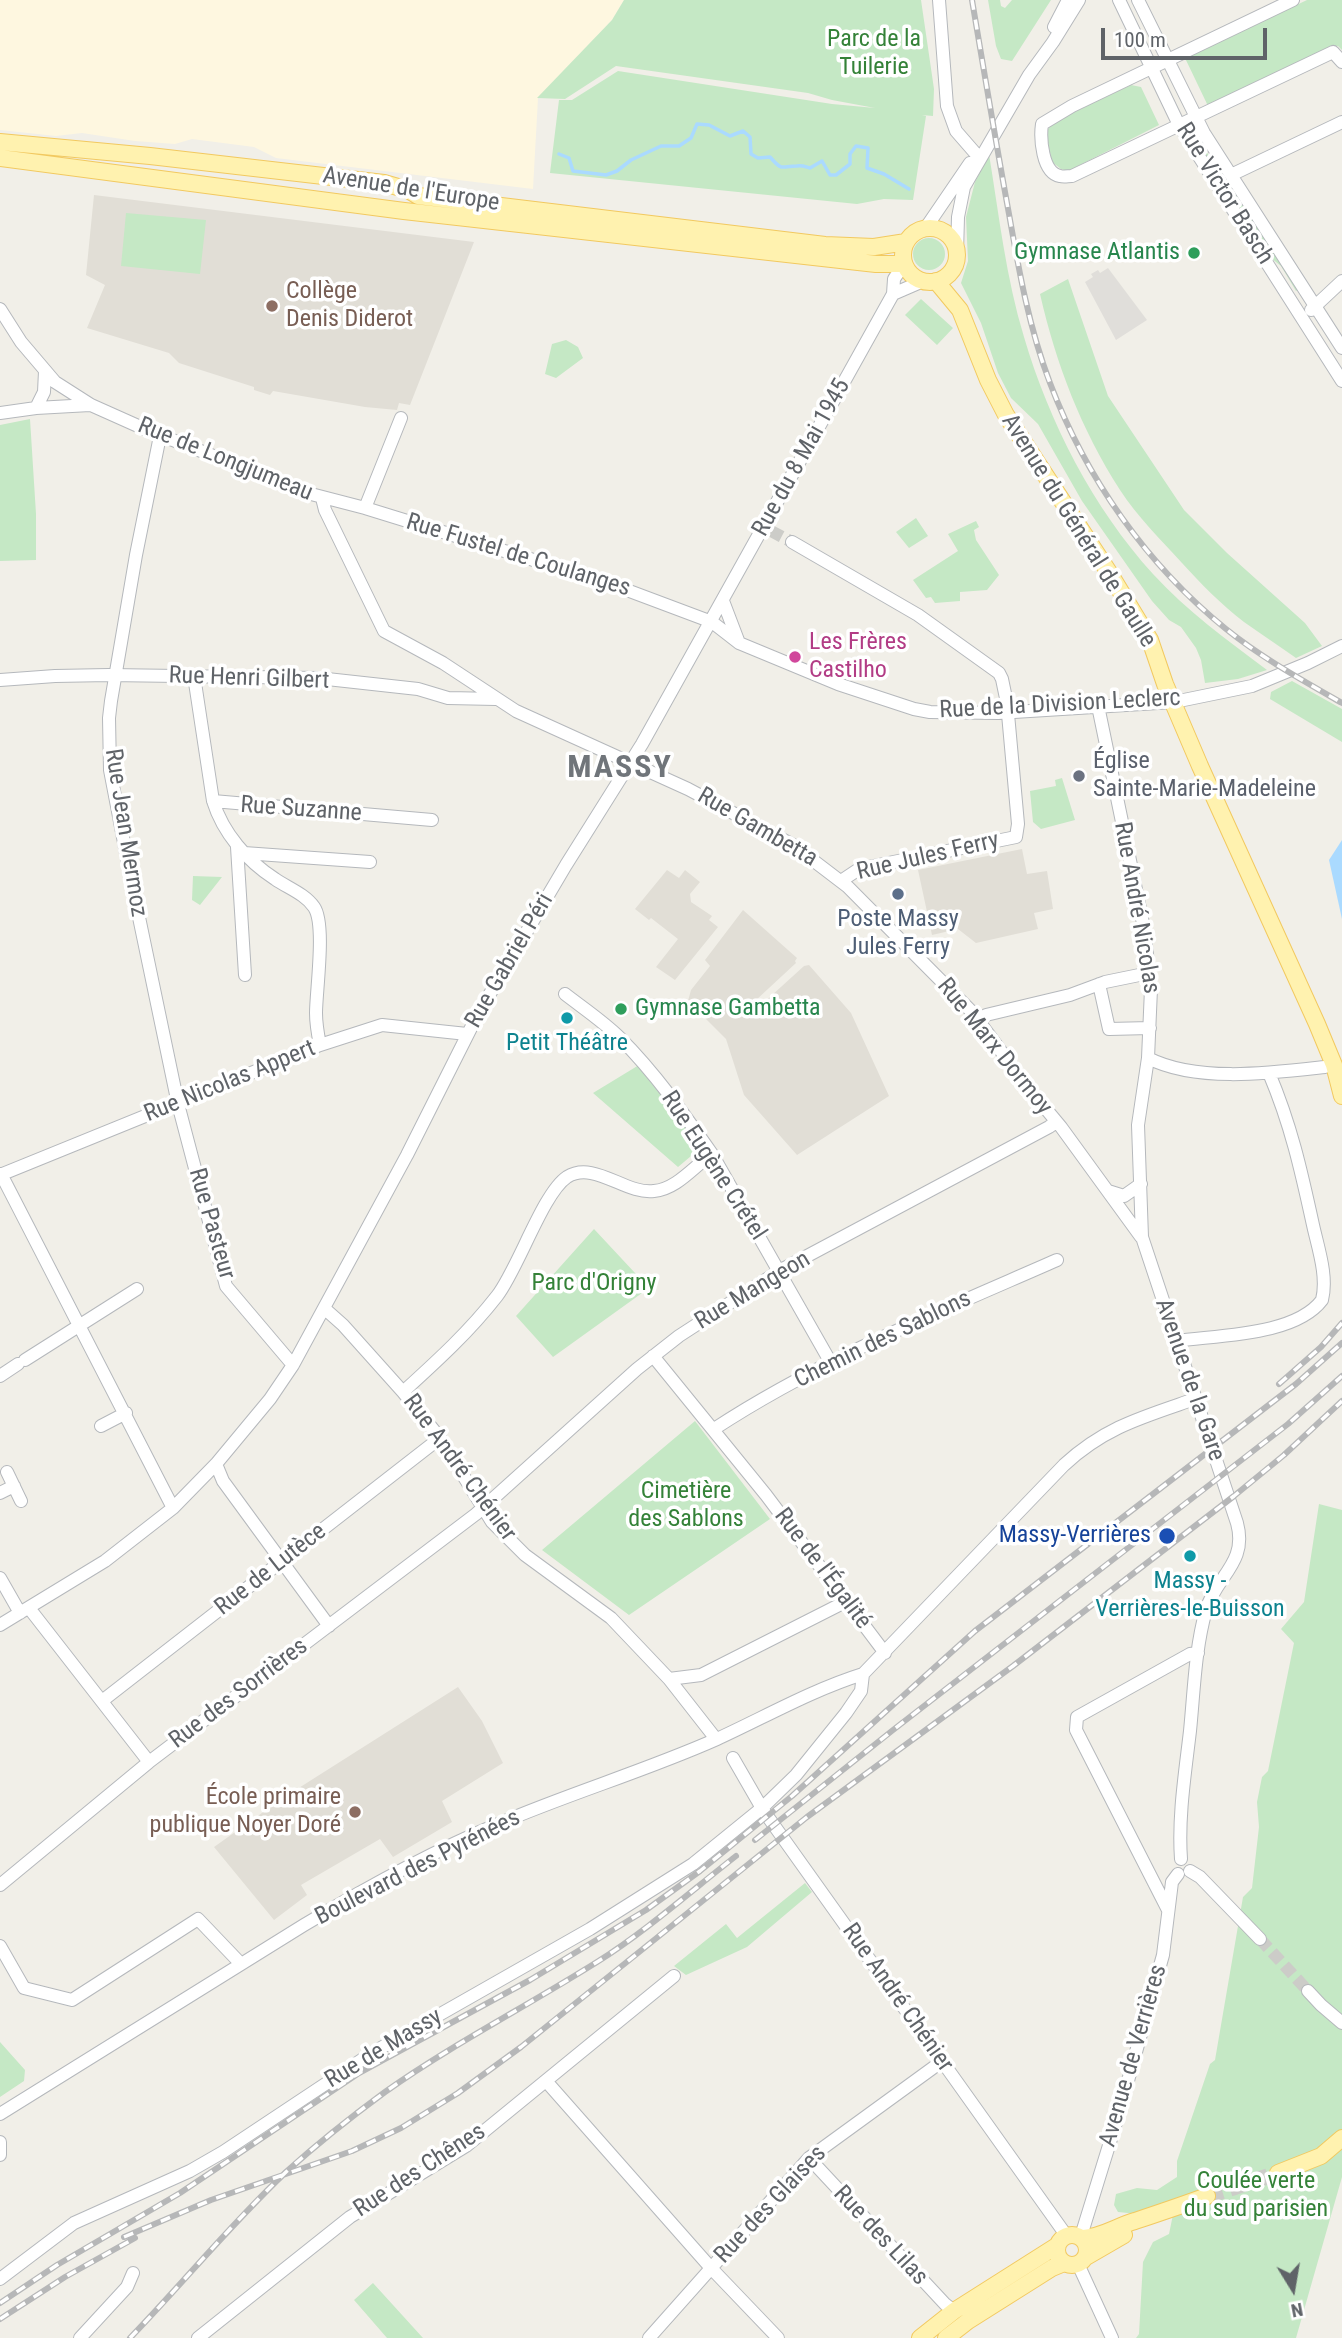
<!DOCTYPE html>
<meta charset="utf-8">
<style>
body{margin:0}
#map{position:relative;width:1342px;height:2338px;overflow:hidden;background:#f1efe8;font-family:"Roboto Condensed",sans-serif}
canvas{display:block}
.north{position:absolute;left:1258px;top:2254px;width:70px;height:70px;-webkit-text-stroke:5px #fff;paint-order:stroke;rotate:169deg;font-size:19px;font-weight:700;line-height:28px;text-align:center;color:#5f6368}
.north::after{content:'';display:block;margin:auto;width:24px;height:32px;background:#5f6368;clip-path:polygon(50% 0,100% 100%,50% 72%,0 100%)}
.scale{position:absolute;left:1101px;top:28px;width:166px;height:32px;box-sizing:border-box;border:4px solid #5f6368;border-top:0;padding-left:9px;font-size:21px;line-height:24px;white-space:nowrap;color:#5f6368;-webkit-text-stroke:5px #fff;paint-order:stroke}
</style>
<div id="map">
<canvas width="1342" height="2338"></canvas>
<div class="north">N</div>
<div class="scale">100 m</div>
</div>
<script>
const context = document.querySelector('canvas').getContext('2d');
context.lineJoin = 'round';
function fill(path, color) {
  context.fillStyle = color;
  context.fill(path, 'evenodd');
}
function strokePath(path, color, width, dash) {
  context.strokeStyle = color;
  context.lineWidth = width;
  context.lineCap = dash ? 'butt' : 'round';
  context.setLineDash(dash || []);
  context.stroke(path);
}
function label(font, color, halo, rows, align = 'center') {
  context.font = font + ' "Roboto Condensed",sans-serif';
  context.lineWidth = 7;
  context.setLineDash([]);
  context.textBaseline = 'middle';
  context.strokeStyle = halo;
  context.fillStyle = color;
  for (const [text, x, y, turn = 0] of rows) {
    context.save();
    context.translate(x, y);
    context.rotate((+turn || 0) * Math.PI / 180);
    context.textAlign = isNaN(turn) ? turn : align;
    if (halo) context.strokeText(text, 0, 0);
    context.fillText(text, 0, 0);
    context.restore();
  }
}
fill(new Path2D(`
 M0,0H624L612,20L538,98L533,189L276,158L254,147L192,139L175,144L135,141L82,133L56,136L0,130Z`), '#fef7e0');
fill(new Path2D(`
 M1108,268L1147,320L1116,340L1085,282L1093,277L1091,274L1098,270L1100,273Z`), '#e0deda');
fill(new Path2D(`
 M94,195L474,242L410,405L399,403L397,410L365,407L273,391L270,395L254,390V387L179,363L169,353L87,328L105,285L86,275Z
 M1022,849L1027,874L1047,871L1053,909L1034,913L1038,929L976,943L958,929L932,935L918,870Z
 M667,870L679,878L685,870L700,882L690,894L691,902L712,916L709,920L718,927L675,980L656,967L678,939L651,918L649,920L635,909Z
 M743,910L797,958L795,961L796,963L755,1001L760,1006L804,966L809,965L851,1013L889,1096L797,1155L744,1095L726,1039L688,1001L691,990L710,966L705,960Z
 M458,1687L482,1721L503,1763L442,1801L452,1822L393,1857L380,1839L301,1885L307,1895L274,1920L214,1847L283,1798Z`), '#e1ded6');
fill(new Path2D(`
 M624,0H921L934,89L933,116L922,115L926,116L913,200L884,199L857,204L550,173L559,100H572L618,71L832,104L875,108L832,100L808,93L616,66L565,99L537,98L612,20Z
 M988,0H1000L1001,6L1005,8L1012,0H1051L1012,61L1001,59L996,46Z
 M1307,0H1342V50L1338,46L1332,47L1208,106L1185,58Z
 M1131,85L1141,87L1159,125L1068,171L1061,169L1052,162L1046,133L1052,122Z
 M1199,140L1216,167L1224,174L1299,289L1296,291L1281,266L1271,258L1196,141Z
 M989,154C999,215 1006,278 1024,337C1049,422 1093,508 1153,574C1187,611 1227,640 1267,670L1238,679L1205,683L1201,660L1196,648L1181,627L1169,620L1152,601L1082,501L1038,424L1011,398L998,373L981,323L961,283L968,261L966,217L975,182Z
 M126,213L206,220L200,274L121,266Z
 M913 254a16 16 0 1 1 32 0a16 16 0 1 1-32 0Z
 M1068,279L1108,396L1184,510L1227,553L1305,623L1322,646L1296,658C1279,646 1261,634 1244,622C1221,604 1201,584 1182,563C1161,540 1137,516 1120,490C1081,429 1056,364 1040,294Z
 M921,299L953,328L937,345L905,315Z
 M566,340L578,347L583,358L556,378L545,374L552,344Z
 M30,419L36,514V560L0,561V425Z
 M916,518L928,536L909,548L896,532Z
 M976,521L979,527L974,530L976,540L999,575L987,590L960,592V601L935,603L931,597L926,598L913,580L958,551L948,534Z
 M1292,681L1342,709V742L1270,699L1271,692Z
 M1062,778L1075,820L1041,829L1033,822L1030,791L1056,786L1055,780Z
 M193,876L222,877L200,905L192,900Z
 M639,1065L703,1146L678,1167L593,1093Z
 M594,1229L649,1288L553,1357L516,1316Z
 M695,1421L770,1519L629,1615L542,1550Z
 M1319,1504L1342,1510V2177L1296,2338H1136L1139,2334L1143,2262L1153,2242L1169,2234L1176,2200L1148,2215L1118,2212L1114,2205L1116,2194L1137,2188L1157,2190L1177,2177V2161L1210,2064L1215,2060L1243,1897L1252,1888L1259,1827L1257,1802L1262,1777L1268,1771L1294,1643L1281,1629L1304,1602Z
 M805,1883L812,1892L747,1947L686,1975L674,1966L726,1924L737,1938Z
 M0,2042L25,2070L24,2081L0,2097Z
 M373,2283L423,2338H387L354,2300Z`), '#c5e8c5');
fill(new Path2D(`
 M1342,840V919L1329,860Z`), '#aadaff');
strokePath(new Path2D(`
 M559,154L569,158L573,171L606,175L617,171L631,160L661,146H679L691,138L697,124L709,125L730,136L743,131L750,137L751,154L758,158L770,157C783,172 781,166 797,166C802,165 806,167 810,168L822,161L830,175H836L850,164V154L856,146L868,148L867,168L884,174L909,189`), '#aadaff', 3.5);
strokePath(new Path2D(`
 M771,531L792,542
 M1260,1939L1308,1991`), '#ccccc8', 12, [12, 6]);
strokePath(new Path2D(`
 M1207,2196L1278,2173`), '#ccccc8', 16, [16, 8]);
const minor = new Path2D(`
 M939,0L947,106L956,131L976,154
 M1119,0L1179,125L1342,381
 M1138,0L1204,133L1342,348
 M1293,0L1072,106L1042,124C1040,138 1042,173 1060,176C1064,177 1068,176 1072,176L1333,52L1342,62
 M1054,27L1068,0
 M1231,175L1342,122
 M925,229L970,163
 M957,253L958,217L964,187L1029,75L1053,42L1079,0
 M893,294L923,281
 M0,309L21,342L55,382L91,405L147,430L311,494L365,508L608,583L712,622L739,643L838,684L914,709L930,712L998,713L1174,702L1252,686L1308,663L1342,646
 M1311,310L1342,281
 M36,408L44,392L45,371
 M0,413L36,408L90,405
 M160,436L136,555L111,701L109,718L110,770L131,879L178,1104L226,1286L293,1365
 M322,498L325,510L384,631L443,663L516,711L688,789L793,845L848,887L972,1012L1026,1085L1061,1127L1141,1237
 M365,508L401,418
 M792,542L918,615L999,673L1002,679L1007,703L1018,824L1016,837L859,869L841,881
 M723,601L739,643
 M194,676L213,801C223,833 247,861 275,879C288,888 305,894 314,907C326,924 316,991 316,1013C316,1024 318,1035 320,1045
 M0,680L55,676L109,675L318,678L418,689L448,698L496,699
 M1098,706L1144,928L1151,989L1148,1058L1138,1125L1142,1237L1237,1523C1248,1563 1216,1576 1206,1610C1195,1649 1194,1691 1190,1731C1185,1774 1178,1817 1181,1859
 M213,801L432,820
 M237,847L245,975
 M244,853L370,862
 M1099,984L1109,1029L1150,1028
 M565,994C583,1008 604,1022 620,1038C655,1073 684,1114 712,1154L831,1363
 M980,1022L986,1015L1070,995L1105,982L1149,973
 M1148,1058C1197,1083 1272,1073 1325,1067
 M1,1174L173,1508
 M0,1175L320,1045L382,1025L467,1034
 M1108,1191L1124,1196L1141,1184
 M325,1309L343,1325L403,1392L440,1438L492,1522L525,1555L611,1618L669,1679L716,1739
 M1176,1341C1217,1335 1295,1336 1322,1300C1328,1276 1318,1248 1313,1225C1301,1170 1291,1125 1269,1073
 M653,1356L766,1495L885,1653
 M25,1360L137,1289
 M0,1376L18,1364
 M403,1392C437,1361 469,1332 497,1296C518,1269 543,1193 567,1177C594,1160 626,1195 654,1191C677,1189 694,1166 712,1154
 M101,1426L126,1413
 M714,1429C819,1360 943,1310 1057,1260
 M216,1464L223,1481L329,1626
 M7,1472L21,1501
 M0,1493L14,1486
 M0,1578L20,1613
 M29,1608L149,1762
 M0,1625L105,1561L173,1508L216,1464L270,1399L293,1365L407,1155L478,1014L566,865L642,744L893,294L894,279L904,264
 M669,1679L701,1675L847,1601
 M102,1701L440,1438
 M733,1758L763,1810L1066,2235
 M1190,1871L1200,1877L1260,1939
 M0,1885L149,1762L476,1514L637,1369L679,1336L779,1271L1049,1127L1056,1122
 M1168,1910L1076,1730L1077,1717L1190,1654L1198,1653
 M0,1946L24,1988L72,2000L198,1919L241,1964
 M1308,1991L1321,2005L1342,2023
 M546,2081L711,2268L778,2338
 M0,2114L304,1925C366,1888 431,1852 498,1824C570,1793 645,1771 717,1739C765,1717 812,1690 863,1674
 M0,2142V2155
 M809,2158L945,2304L954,2311
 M1081,2236L1119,2113L1163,1955L1172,1882L1178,1874
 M1078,2264L1112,2338
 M0,2279L74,2223L190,2171L223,2152L372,2053L590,1929L693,1864L762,1808L796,1775L846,1713L861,1691L863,1674L1064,1465C1105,1427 1143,1417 1195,1399
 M80,2338L127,2287L133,2273
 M198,2338L350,2217L466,2146L674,1976
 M649,2338L809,2158L941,2062`);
const major = new Path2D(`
 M0,142L150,156L384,183L408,190L418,196L825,245L874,247L906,242
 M0,158L404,211L876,264H904
 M903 255a27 27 0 1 1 54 0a27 27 0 1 1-54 0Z
 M936,281L960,310L988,380L1006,415L1110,574L1150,640L1165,684L1200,766L1317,1024L1334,1065L1342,1096
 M1278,2173L1321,2156L1342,2138
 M1057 2250a15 15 0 1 1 30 0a15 15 0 1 1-30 0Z
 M1083,2238C1102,2237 1117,2226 1135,2221C1159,2213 1183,2205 1207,2196
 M1086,2257L1124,2235
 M920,2338L954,2311L1058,2245
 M946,2338L968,2321L1052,2268L1064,2263`);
strokePath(minor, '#b5b8bc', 14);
strokePath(major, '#f2c960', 18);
strokePath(minor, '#fff', 12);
strokePath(major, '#fff2af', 16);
const rail = new Path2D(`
 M972,0C984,71 996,143 1009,214C1019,271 1029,328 1050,383C1086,478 1147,565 1226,629C1262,658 1302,680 1342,703
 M1279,1384L1321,1347L1342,1323
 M755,1840L893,1730L1288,1424L1342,1376
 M124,2237L211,2200L352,2151L401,2128L458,2093L521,2047L807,1817L1013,1666L1234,1496L1284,1455L1342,1401
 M0,2303L57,2265L180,2193L359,2073L530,1980L646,1910L700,1871L792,1796L975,1631L1296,1384L1342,1343
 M0,2319L65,2277L135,2238
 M130,2338C183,2283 231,2224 286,2172C317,2144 351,2117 385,2092C453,2044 527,2006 597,1962C646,1931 690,1892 736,1856`);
strokePath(rail, '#b6b7b8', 6);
strokePath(rail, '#fff', 3.5, [10]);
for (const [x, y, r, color] of [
 [1194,253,7,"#2e9e5b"],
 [272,306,7,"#8d6e63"],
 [795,657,7,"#d1479c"],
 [1079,776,7,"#6b7280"],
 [898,894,7,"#5c6f8a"],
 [621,1009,7,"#2e9e5b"],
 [567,1018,7,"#0f9aa8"],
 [1167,1536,9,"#1a4fb4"],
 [1190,1556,7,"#0f9aa8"],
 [355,1812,7,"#8d6e63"]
]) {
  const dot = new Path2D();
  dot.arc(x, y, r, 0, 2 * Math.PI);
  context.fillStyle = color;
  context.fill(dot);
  strokePath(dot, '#fff', 2.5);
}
label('24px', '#348238', '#fff', [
 ["Parc de la",874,40],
 ["Tuilerie",874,68],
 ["Parc d'Origny",594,1284],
 ["Cimetière",686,1492],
 ["des Sablons",686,1520],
 ["Coulée verte",1256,2182],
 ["du sud parisien",1256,2210]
]);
label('24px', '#5f6368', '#fff', [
 ["Avenue de l'Europe",411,190,9],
 ["Rue Victor Basch",1224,194,58],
 ["Rue du 8 Mai 1945",802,458,-61],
 ["Rue de Longjumeau",225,460,22],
 ["Avenue du Général de Gaulle",1078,531,58],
 ["Rue Fustel de Coulanges",518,556,17],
 ["Rue Henri Gilbert",249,679,2],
 ["Rue de la Division Leclerc",1060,705,-3],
 ["Rue Suzanne",301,810,4],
 ["Rue Gambetta",757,828,30],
 ["Rue Jean Mermoz",125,833,81],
 ["Rue Jules Ferry",928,857,-13],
 ["Rue André Nicolas",1136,908,80],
 ["Rue Gabriel Péri",510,961,-60],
 ["Rue Marx Dormoy",994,1047,51],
 ["Rue Nicolas Appert",230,1082,-22],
 ["Rue Eugène Crétel",713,1166,57],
 ["Rue Pasteur",211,1224,74],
 ["Rue Mangeon",753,1291,-31],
 ["Chemin des Sablons",883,1340,-26],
 ["Avenue de la Gare",1189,1380,71],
 ["Rue André Chénier",459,1468,54],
 ["Rue de l'Égalité",822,1569,53],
 ["Rue de Lutèce",271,1570,-38],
 ["Rue des Sorrières",239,1694,-37],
 ["Boulevard des Pyrénées",418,1868,-27],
 ["Rue André Chénier",897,1998,55],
 ["Rue de Massy",384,2049,-31],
 ["Avenue de Verrières",1134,2056,-74],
 ["Rue des Chênes",420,2171,-33],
 ["Rue des Glaises",771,2205,-47],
 ["Rue des Lilas",880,2236,47]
]);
label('24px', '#27864d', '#fff', [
 ["Gymnase Atlantis",1180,253],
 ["Gymnase Gambetta",635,1009,"left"]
], 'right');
label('24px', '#785e54', '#fff', [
 ["Collège",286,292],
 ["Denis Diderot",286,320],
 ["École primaire",341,1798,"right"],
 ["publique Noyer Doré",341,1826,"right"]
], 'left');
label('24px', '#b23c85', '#fff', [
 ["Les Frères",809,643],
 ["Castilho",809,671]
], 'left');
label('24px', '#5b616d', '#fff', [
 ["Église",1093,762],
 ["Sainte-Marie-Madeleine",1093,790]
], 'left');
label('24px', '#4e5e75', '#fff', [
 ["Poste Massy",898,920],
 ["Jules Ferry",898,948]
]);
label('24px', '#0d838f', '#fff', [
 ["Petit Théâtre",567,1044],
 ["Massy -",1190,1582],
 ["Verrières-le-Buisson",1190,1610]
]);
label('24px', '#164399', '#fff', [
 ["Massy-Verrières",1151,1536]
], 'right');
context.letterSpacing = '2px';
label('bold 32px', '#70757a', '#fff', [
 ["MASSY",620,769]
]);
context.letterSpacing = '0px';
</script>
